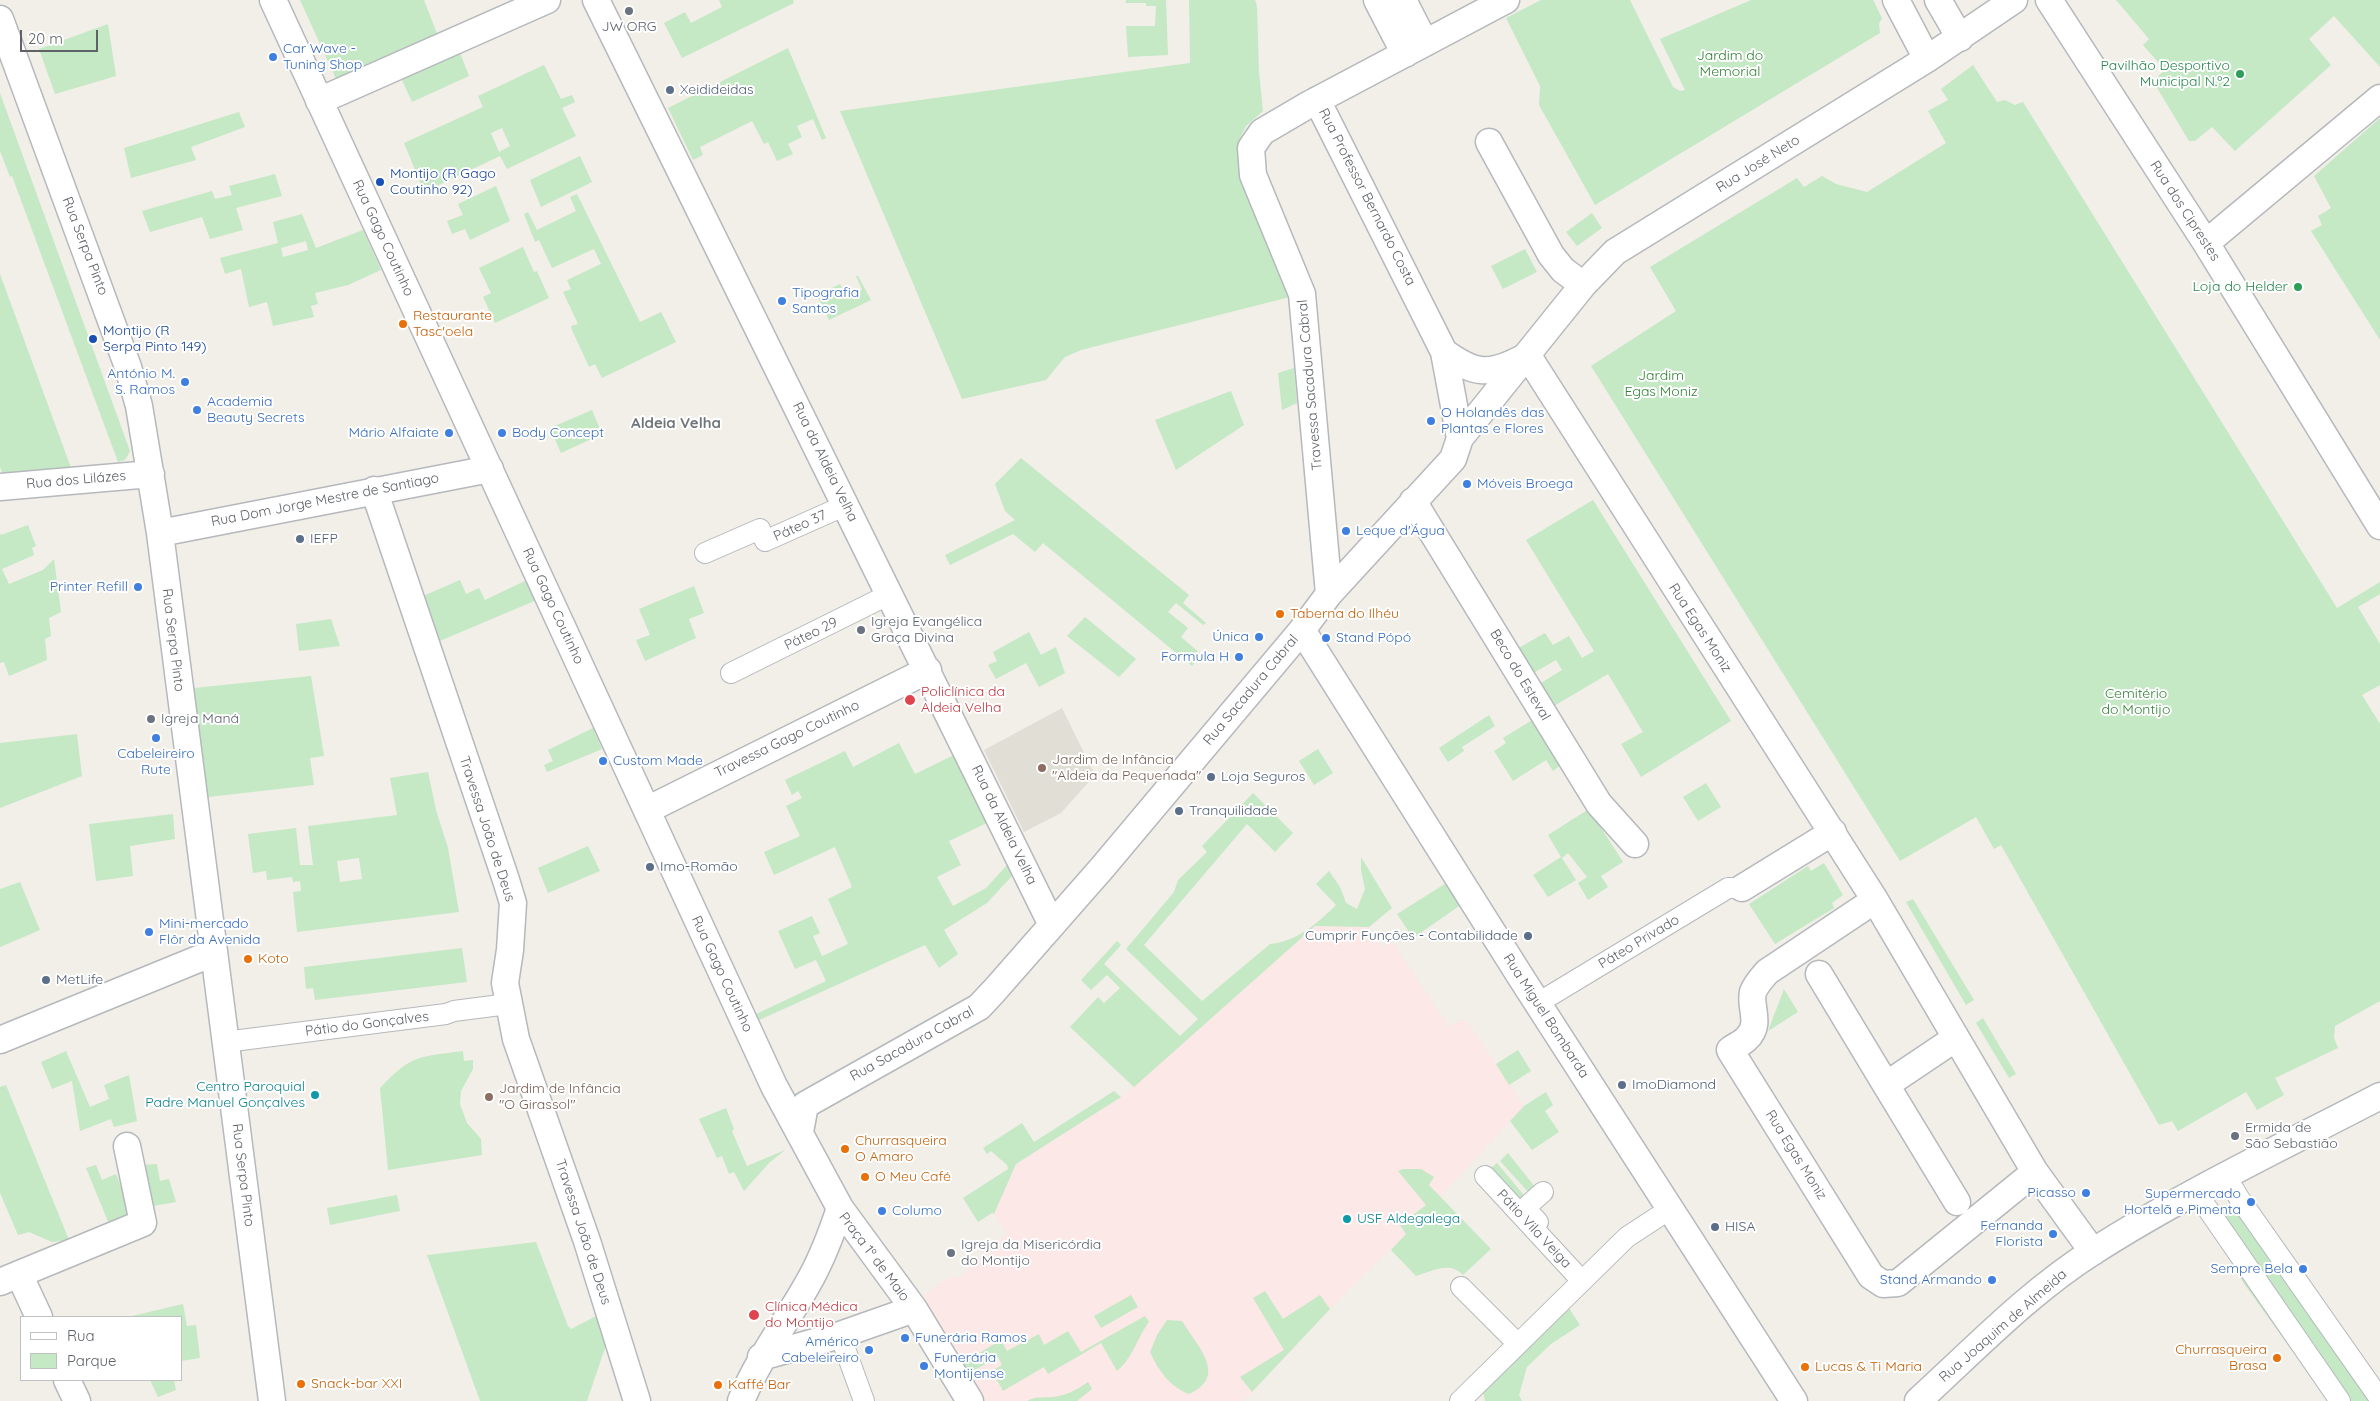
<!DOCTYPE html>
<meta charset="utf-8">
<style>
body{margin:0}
#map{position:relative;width:2380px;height:1401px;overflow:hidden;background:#f1efe8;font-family:Quicksand,sans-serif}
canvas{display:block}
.legend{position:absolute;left:20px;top:1316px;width:162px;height:65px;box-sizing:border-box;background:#fff;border:1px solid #bfc1c3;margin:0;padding:6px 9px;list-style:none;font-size:15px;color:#5f6368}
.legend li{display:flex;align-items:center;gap:10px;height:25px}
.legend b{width:25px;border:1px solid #bfc1c3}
.scale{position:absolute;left:20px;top:30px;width:78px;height:22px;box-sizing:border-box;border:2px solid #5f6368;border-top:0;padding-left:6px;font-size:15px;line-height:18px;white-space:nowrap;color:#5f6368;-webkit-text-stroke:4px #fff;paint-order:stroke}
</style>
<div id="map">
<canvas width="2380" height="1401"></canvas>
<ul class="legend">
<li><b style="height:6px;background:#fff"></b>Rua</li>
<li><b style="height:14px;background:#c5e8c5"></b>Parque</li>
</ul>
<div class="scale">20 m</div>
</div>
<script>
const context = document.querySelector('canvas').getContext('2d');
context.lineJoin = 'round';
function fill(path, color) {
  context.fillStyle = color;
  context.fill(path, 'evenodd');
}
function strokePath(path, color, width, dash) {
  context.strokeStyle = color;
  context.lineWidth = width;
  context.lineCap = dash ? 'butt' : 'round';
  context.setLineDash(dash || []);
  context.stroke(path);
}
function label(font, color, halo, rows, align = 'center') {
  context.font = font + ' Quicksand,sans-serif';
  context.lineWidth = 4;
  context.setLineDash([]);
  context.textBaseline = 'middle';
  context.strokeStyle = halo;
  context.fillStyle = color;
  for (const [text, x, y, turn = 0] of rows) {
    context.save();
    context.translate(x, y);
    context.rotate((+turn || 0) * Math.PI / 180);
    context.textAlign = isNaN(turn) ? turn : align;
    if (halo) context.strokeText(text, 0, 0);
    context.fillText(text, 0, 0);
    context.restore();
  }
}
fill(new Path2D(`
 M1062,708L1095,775L1061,813L1024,832L984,750Z`), '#e1ded6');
fill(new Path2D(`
 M1315,926L1369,927L1383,947L1392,941L1449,1027L1462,1019L1470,1025L1524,1106L1406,1234L1345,1293L1244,1401H984L951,1348L923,1296L952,1275L955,1279L969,1270L967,1266L982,1255L981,1251L1007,1234L993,1213L978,1222L963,1198L1121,1097Z`), '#fce8e6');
fill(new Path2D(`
 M300,0H424L438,36L337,81Z
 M719,0H793L794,3L682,58L664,23L685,12L691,23L722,7Z
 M1126,0H1166L1168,55L1128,57L1126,26H1155L1156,6H1146V3H1126Z
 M1189,0H1255L1257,6L1259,72L1263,111L1246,126L1240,138L1246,189L1290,297L1081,350L1065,357L1046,380L962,399L840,111L1190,63Z
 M1541,0H1630L1673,87L1680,91L1685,90L1660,39L1751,0H1873L1882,18L1879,24L1880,33L1595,205L1539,105L1540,86L1506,18Z
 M2116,0H2380V67L2334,16L2309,39L2331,65L2235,151L2212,127L2195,141H2189L2153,81L2165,70L2143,45L2149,39Z
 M108,24L116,76L55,94L39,49Z
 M788,48L826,138L822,140L813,119L797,126L802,137L788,144L793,154L777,161L768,142L764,144L752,121L700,147L703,155L693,160L668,108Z
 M460,53L469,76L412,102L401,78Z
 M544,65L561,99L572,95L575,102L562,108L576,136L507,169L500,156L424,192L404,143L483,107L478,96ZM502,128L510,146L499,152L491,133Z
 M1973,65L1997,102L2005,100L2015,105L2023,102L2337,608L2380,582V594L2358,607L2380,644V685L2362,695L2380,724V1001L2335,1026L2334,1038L2338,1048L2275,1078L2284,1095L2257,1110L2246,1092L2178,1131L2172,1121L2159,1125L2001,845L1994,849L1976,817L1900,861L1591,366L1676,311L1650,267L1797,178L1804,187L1822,176L1836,184L1867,192L1946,143L1928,111L1948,100L1941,89Z
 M0,93L130,451L125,460L118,462L12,176L10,177L0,151Z
 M239,112L245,127L191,147L196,160L131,178L124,148Z
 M2380,118V340L2311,231L2322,225L2318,216L2331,208L2314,176Z
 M580,156L592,182L541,207L530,180Z
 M275,174L282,196L236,208L243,230L210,239L202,217L150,232L142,211L212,191L215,199L232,195L229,186Z
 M496,186L510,221L470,240L465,229L452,234L447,221L463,215L458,204Z
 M577,194L640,322L661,312L676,342L602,378L595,364L589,367L572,330L571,326L578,324L563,292L571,289L567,280L601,264L594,249L552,268L539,240L535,242L524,214L528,212L537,230L576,211L570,197Z
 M1592,213L1602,228L1577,246L1566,232Z
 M302,214L316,248L363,230L381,270L348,285L315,293L318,304L311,306L314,317L273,326L267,302L249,307L241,269L225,274L220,258L278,243L273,222ZM306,241L308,250L283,257L281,248Z
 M523,247L534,272L537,271L549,298L495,323L483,297L491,293L479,268Z
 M1525,249L1537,272L1503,289L1491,266Z
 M0,274L74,476L5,480L0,467Z
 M856,276H858L871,300L829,320L817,295L840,284L847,297L862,290Z
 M1294,368L1297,403L1282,410L1278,373Z
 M1231,391L1244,425L1176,470L1155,420Z
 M592,410L602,434L561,453L550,428Z
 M1021,458L1189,595L1183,603L1206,623L1203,625L1176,603L1168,612L1188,628L1181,637L1201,654L1192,666L1043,543L1035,552L1013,534L950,565L945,555L1015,520L1005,511L995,484Z
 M1593,500L1731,721L1641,777L1621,744L1643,732L1608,674L1554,706L1541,683L1562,670L1556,660L1530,675L1515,650L1545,633L1553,645L1569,636L1582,658L1594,651L1526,540Z
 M28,525L36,546L32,548L34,555L2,569L9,584L43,570L54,559L61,612L49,618L51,636L45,639L47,660L9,676L4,662L0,663V533L1,535Z
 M529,579L539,599L435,643L423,596L460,580L466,594L479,588L485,600Z
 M694,586L704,613L689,619L696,638L645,661L636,640L650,635L639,609Z
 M1085,617L1136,659L1119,677L1067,636Z
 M331,619L340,646L299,651L296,624Z
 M1029,632L1041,655L1056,647L1065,673L1039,687L1026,663L996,679L988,665L997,661L993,652Z
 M311,676L324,756L310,758L314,785L208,797L194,688Z
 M1489,715L1495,726L1462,747L1464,751L1448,762L1439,748Z
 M1534,719L1562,764L1553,771L1546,760L1513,781L1494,751L1506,743L1503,738Z
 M593,728L602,749L547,772L544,765L553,761L548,750Z
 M77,734L82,776L0,808V743Z
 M899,743L915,774L954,755L987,823L949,841L961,865L937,877L953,906L986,888L1007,865L1012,876L987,903L944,930L958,954L939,968L925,945L757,1021L754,1015L826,981L816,960L795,969L778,931L812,916L820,933L813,936L822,956L848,944L828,899L852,887L835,847L774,875L764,852L800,836L786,806L802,798L798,791L792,795L785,780L845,751L853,767Z
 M1318,749L1333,773L1314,785L1299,761Z
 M428,772L436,810L448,848L459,912L297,932L293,892L301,891L300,881L293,882L292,877L267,880L266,871L253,873L248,834L296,828L300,865H313L308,826L397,815L390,778ZM359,858L362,879L340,882L337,861Z
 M1706,783L1721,807L1698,821L1683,797Z
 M1253,793L1293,833L1275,852L1247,824L1144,945L1202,1001L1270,944C1296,942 1318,923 1336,905L1316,884L1329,871L1340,887L1346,903L1357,909L1365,889L1361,870V857L1392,908L1369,927L1315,926L1134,1087L1070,1027L1098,997L1104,1003L1120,988L1107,975L1091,990L1081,980L1117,941L1121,945L1104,964L1180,1036L1198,1019L1126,949L1174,892L1178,880L1207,852L1202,846Z
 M1589,809L1623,862L1601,876L1608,887L1588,900L1578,883L1587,877L1568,853L1562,858L1576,880L1548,897L1533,875L1561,857L1548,835Z
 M173,814L175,839L130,846L133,876L96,881L89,824Z
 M588,846L600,871L548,893L538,868Z
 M1824,863L1843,895L1832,903L1834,908L1775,944L1749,904L1808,866L1811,871Z
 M20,882L40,930L0,947V889Z
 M1448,882L1462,904L1413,938L1397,914Z
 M1913,899L1974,1000L1966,1005L1906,902Z
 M462,948L467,982L315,1000L313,988L306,989L304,967Z
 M1784,989L1798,1012L1768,1031Z
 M1983,1018L2016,1074L2009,1078L1976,1023Z
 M1518,1050L1531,1071L1509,1085L1496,1064Z
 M66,1051L90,1107L109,1099L104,1085L129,1075L137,1121L114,1127L111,1119L80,1131L72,1081L52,1089L41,1062Z
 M463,1051L464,1061L473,1060V1069L461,1091L460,1104L467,1123L481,1139L482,1155L388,1170L380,1088C412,1054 419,1057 463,1051Z
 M6,1085L69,1240L52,1242L29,1232L18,1235L0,1193V1087Z
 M1114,1091L1121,1097L1016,1164L994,1214L992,1213L978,1222L963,1198L1008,1169L1007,1165L991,1151L987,1154L983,1148L1022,1123L1034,1142Z
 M1546,1092L1553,1105L1545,1111L1559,1132L1532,1150L1510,1121L1524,1106Z
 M726,1108L734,1129L732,1131L747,1166L785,1150L769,1163L744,1191L734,1172L729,1174L722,1156L717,1158L699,1119Z
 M1508,1153L1539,1192L1530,1194L1500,1161Z
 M1497,1163L1528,1200L1519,1208L1486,1172Z
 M157,1164L160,1181L169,1179L176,1202L148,1207L143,1165Z
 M96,1165L102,1180L116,1174L132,1214L109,1224L86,1168Z
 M1403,1169H1421L1434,1177L1429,1185L1491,1249L1463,1275C1449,1261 1433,1271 1416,1276L1391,1250L1406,1234L1400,1225L1426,1205L1398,1171Z
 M397,1195L400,1211L330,1225L327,1208Z
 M2239,1198L2380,1401H2328L2245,1285L2204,1219Z
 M536,1242L568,1326L571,1329L602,1313L607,1342L587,1401H480L427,1255Z
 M1265,1291L1283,1319L1320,1295L1330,1309L1252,1392L1240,1377L1284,1350L1253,1298Z
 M1131,1295L1138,1307L1101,1328L1094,1316Z
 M183,1304L187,1326L196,1325L200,1358L181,1361V1317L132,1316Z
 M1567,1305L1580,1325L1551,1344L1527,1367L1519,1395L1522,1401H1485L1482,1388Z
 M1145,1316L1149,1322C1137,1338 1133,1358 1117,1371L1101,1343L1048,1374L1044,1367L1003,1391L992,1371L1002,1365L998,1357L968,1374L961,1364L1001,1340L1007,1351L1039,1334L1044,1345L1068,1331L1081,1352Z
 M1167,1320L1182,1321C1197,1346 1229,1376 1189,1394C1170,1387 1158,1370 1150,1352L1157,1335Z
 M150,1380H174L176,1390L158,1397Z
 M1088,1382L1092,1389L1077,1401H1027C1037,1395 1047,1399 1059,1396C1070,1394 1079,1388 1088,1382Z`), '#c5e8c5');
const pedestrian = new Path2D(`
 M705,553L760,529L765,541L846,505
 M731,673L890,594
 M1538,1003L1728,888H1742
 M225,1042L446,1014L454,1011L508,1004
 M1485,1176L1582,1281
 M2226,1176L2239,1198L2380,1399
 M2196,1192L2340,1401
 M1538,1222L1525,1208L1543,1192
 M1461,1287L1518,1344
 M840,1335L864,1401
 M1460,1401L1627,1237L1670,1209`);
const minor = new Path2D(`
 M273,0L774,1086L840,1208L914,1309L840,1335L761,1357
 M596,0L1052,925
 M1377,0L1405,54
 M1403,0L1425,43
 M1896,0L1927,59
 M1938,0L1960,38
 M2049,0L2206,243L2380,526
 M0,19L128,367L139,406L160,533L272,1401
 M1317,100L1444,352L1460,438
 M319,101L547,0
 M1489,142L1551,255L1563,270L1583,285
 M2206,243L2380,98
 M1444,352C1475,375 1490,376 1525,357
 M1528,356L1875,900L2035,1172L2093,1252
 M0,487L151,474
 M374,490L506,880L513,903L510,950L505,983L516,1039L587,1241L637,1401
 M1413,501L1599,804L1635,844
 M160,533L490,469
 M1329,594L1302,294L1253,175L1251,148L1262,132L1308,105L1506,0
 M1302,630L1522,979L1794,1401
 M647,810L928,670
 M1742,888L1833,832
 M1875,900L1767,972C1762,978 1756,984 1753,992C1749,1006 1762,1024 1747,1038C1743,1043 1735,1046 1730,1050L1871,1276L1883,1284L1898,1283L2035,1172
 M1819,974L1886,1085L1956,1038
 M0,1040L213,953
 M1886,1085L1957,1202
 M800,1132L805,1105L979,1007L994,991L1102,868L1302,630L1329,594L1453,459L1460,438L1583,285L1615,252L1927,59L2014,0
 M19,1274L39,1317
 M0,1282L143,1223L127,1146
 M914,1309L970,1401
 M67,1380L77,1401
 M741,1401C759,1357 788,1320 811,1278C823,1256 832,1232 840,1208
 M1918,1401C1974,1350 2029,1292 2094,1251C2185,1193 2284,1146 2380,1096`);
strokePath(pedestrian, '#b5b8bc', 22);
strokePath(minor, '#b5b8bc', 29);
strokePath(pedestrian, '#fff', 20);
strokePath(minor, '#fff', 26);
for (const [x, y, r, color] of [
 [629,11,5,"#6b7280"],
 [273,57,5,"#3f7fe0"],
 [2240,74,5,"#2e9e5b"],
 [670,90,5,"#5c6f8a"],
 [380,182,5,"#1a4fb4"],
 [2298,287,5,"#2e9e5b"],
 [782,301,5,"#3f7fe0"],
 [403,324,5,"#e8710a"],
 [93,339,5,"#1a4fb4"],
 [185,382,5,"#3f7fe0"],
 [197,410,5,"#3f7fe0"],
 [1431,421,5,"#3f7fe0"],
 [449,433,5,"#3f7fe0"],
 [502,433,5,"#3f7fe0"],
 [1467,484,5,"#3f7fe0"],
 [1346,531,5,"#3f7fe0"],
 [300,539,5,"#5c6f8a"],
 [138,587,5,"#3f7fe0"],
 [1280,614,5,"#e8710a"],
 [861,630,5,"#6b7280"],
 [1259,637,5,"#3f7fe0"],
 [1326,638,5,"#3f7fe0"],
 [1239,657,5,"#3f7fe0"],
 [910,700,6,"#e0444e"],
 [151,719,5,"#6b7280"],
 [156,738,5,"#3f7fe0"],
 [603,761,5,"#3f7fe0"],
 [1042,768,5,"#8d6e63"],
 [1211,777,5,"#5c6f8a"],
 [1179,811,5,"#5c6f8a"],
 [650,867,5,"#5c6f8a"],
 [149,932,5,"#3f7fe0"],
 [1528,936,5,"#5c6f8a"],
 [248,959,5,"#e8710a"],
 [46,980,5,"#5c6f8a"],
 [1622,1085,5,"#5c6f8a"],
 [315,1095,5,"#0f9aa8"],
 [489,1097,5,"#8d6e63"],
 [2235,1136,5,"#6b7280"],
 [845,1149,5,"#e8710a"],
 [865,1177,5,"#e8710a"],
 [2086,1193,5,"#3f7fe0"],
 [2251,1202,5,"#3f7fe0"],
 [882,1211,5,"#3f7fe0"],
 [1347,1219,5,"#0f9aa8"],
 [1715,1227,5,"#5c6f8a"],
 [2053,1234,5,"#3f7fe0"],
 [951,1253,5,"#6b7280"],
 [2303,1269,5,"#3f7fe0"],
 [1992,1280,5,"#3f7fe0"],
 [754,1315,6,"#e0444e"],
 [905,1338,5,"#3f7fe0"],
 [869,1350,5,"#3f7fe0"],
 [2277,1358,5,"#e8710a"],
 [924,1366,5,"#3f7fe0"],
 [1805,1367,5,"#e8710a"],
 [301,1384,5,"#e8710a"],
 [718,1385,5,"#e8710a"]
]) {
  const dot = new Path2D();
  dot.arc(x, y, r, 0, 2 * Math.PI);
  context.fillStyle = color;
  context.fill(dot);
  strokePath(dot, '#fff', 2);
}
label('14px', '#5b616d', '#fff', [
 ["JW ORG",629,27,"center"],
 ["Igreja Evangélica",871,622],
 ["Graça Divina",871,638],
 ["Igreja Maná",161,719],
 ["Ermida de",2245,1128],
 ["São Sebastião",2245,1144],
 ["Igreja da Misericórdia",961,1245],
 ["do Montijo",961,1261]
], 'left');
label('14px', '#366cbe', '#fff', [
 ["Car Wave -",283,49],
 ["Tuning Shop",283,65],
 ["Tipografia",792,293],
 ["Santos",792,309],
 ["António M.",175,374,"right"],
 ["S. Ramos",175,390,"right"],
 ["Academia",207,402],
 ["Beauty Secrets",207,418],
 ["O Holandês das",1441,413],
 ["Plantas e Flores",1441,429],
 ["Mário Alfaiate",439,433,"right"],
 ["Body Concept",512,433],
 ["Móveis Broega",1477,484],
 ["Leque d'Água",1356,531],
 ["Printer Refill",128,587,"right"],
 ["Única",1249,637,"right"],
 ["Stand Pópó",1336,638],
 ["Formula H",1229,657,"right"],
 ["Cabeleireiro",156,754,"center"],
 ["Rute",156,770,"center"],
 ["Custom Made",613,761],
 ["Mini-mercado",159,924],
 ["Flôr da Avenida",159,940],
 ["Picasso",2076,1193,"right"],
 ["Supermercado",2241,1194,"right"],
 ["Hortelã e Pimenta",2241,1210,"right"],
 ["Columo",892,1211],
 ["Fernanda",2043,1226,"right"],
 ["Florista",2043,1242,"right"],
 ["Sempre Bela",2293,1269,"right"],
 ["Stand Armando",1982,1280,"right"],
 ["Funerária Ramos",915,1338],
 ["Américo",859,1342,"right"],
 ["Cabeleireiro",859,1358,"right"],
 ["Funerária",934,1358],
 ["Montijense",934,1374]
], 'left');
label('14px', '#348238', '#fff', [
 ["Jardim do",1730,56],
 ["Memorial",1730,72],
 ["Jardim",1661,376],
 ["Egas Moniz",1661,392],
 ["Cemitério",2136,694],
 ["do Montijo",2136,710]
]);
label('14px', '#27864d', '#fff', [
 ["Pavilhão Desportivo",2230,66],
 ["Municipal N.º2",2230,82],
 ["Loja do Helder",2288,287]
], 'right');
label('14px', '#4e5e75', '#fff', [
 ["Xeidideidas",680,90],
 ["IEFP",310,539],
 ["Loja Seguros",1221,777],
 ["Tranquilidade",1189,811],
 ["Imo-Romão",660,867],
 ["Cumprir Funções - Contabilidade",1518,936,"right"],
 ["MetLife",56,980],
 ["ImoDiamond",1632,1085],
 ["HISA",1725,1227]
], 'left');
label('14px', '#5f6368', '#fff', [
 ["Rua José Neto",1758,164,-32],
 ["Rua Professor Bernardo Costa",1367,197,63],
 ["Rua dos Ciprestes",2185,211,57],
 ["Rua Gago Coutinho",383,238,65],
 ["Rua Serpa Pinto",85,246,69],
 ["Travessa Sacadura Cabral",1310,385,-95],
 ["Rua da Aldeia Velha",825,462,64],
 ["Rua dos Lilázes",76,480,-5],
 ["Rua Dom Jorge Mestre de Santiago",325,500,-11],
 ["Páteo 37",800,526,-24],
 ["Rua Gago Coutinho",553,606,65],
 ["Rua Egas Moniz",1700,628,57],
 ["Páteo 29",811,634,-26],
 ["Rua Serpa Pinto",173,640,83],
 ["Beco do Esteval",1520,675,59],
 ["Rua Sacadura Cabral",1251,690,-50],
 ["Travessa Gago Coutinho",787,739,-26],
 ["Rua da Aldeia Velha",1004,825,64],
 ["Travessa João de Deus",487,829,72],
 ["Páteo Privado",1639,942,-31],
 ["Rua Gago Coutinho",722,974,65],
 ["Rua Miguel Bombarda",1546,1016,57],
 ["Pátio do Gonçalves",367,1024,-7],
 ["Rua Sacadura Cabral",912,1044,-29],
 ["Rua Egas Moniz",1796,1155,58],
 ["Rua Serpa Pinto",243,1175,83],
 ["Pátio Vila Veiga",1534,1229,47],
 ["Travessa João de Deus",583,1232,72],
 ["Praça 1º de Maio",874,1257,53],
 ["Rua Joaquim de Almeida",2003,1326,-41]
]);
label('14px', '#164399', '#fff', [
 ["Montijo (R Gago",390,174],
 ["Coutinho 92)",390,190],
 ["Montijo (R",103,331],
 ["Serpa Pinto 149)",103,347]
], 'left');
label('14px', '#c56008', '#fff', [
 ["Restaurante",413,316],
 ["Tasc'oela",413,332],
 ["Taberna do Ilhéu",1290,614],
 ["Koto",258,959],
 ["Churrasqueira",855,1141],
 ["O Amaro",855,1157],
 ["O Meu Café",875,1177],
 ["Churrasqueira",2267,1350,"right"],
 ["Brasa",2267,1366,"right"],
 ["Lucas & Ti Maria",1815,1367],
 ["Snack-bar XXI",311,1384],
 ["Kaffé Bar",728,1385]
], 'left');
label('14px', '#be3a42', '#fff', [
 ["Policlínica da",921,692],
 ["Aldeia Velha",921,708],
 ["Clínica Médica",765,1307],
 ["do Montijo",765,1323]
], 'left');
label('14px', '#785e54', '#fff', [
 ["Jardim de Infância",1052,760],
 ["\"Aldeia da Pequenada\"",1052,776],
 ["Jardim de Infância",499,1089],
 ["\"O Girassol\"",499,1105]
], 'left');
label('14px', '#0d838f', '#fff', [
 ["Centro Paroquial",305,1087],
 ["Padre Manuel Gonçalves",305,1103],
 ["USF Aldegalega",1357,1219,"left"]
], 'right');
label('bold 15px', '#70757a', '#fff', [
 ["Aldeia Velha",676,423]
]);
</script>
